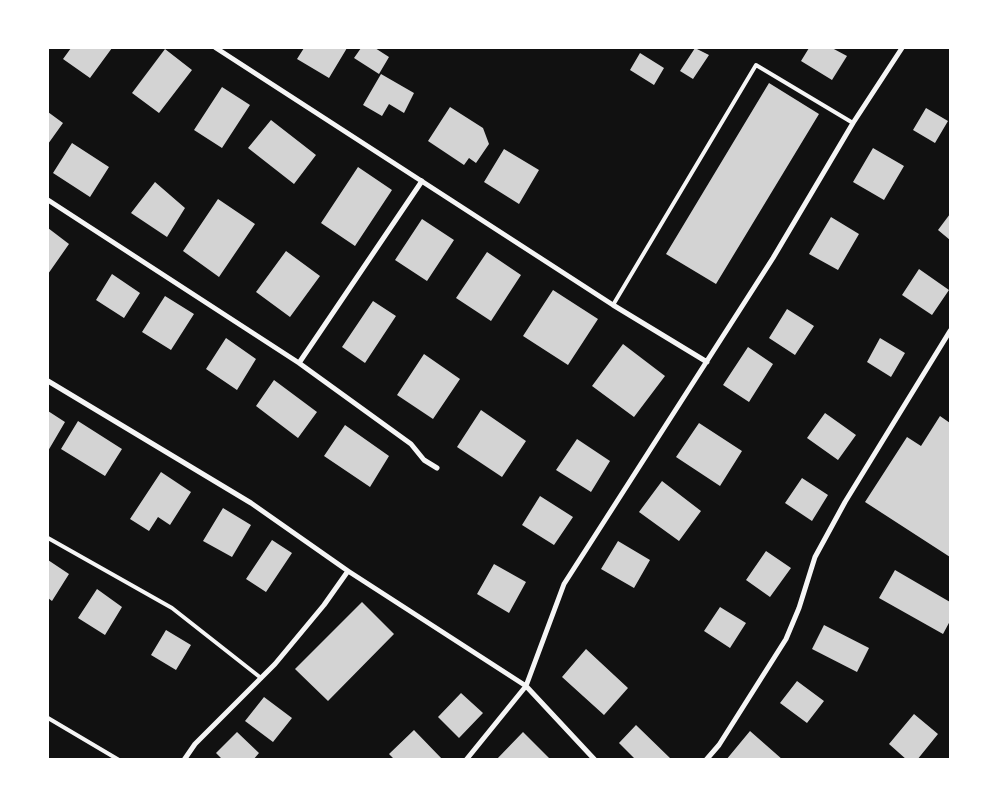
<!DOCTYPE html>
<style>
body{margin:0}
#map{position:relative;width:998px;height:807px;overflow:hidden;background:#111;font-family:"IBM Plex Sans",sans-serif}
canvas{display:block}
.frame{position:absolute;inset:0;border:49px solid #fff;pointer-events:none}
</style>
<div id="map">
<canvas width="998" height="807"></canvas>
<div class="frame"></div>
</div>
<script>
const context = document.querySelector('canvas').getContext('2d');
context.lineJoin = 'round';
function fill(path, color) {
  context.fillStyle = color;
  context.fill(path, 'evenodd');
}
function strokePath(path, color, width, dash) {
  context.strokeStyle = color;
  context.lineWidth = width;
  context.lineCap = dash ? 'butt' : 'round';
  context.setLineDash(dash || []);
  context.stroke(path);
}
fill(new Path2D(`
 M71,48H112L90,78L63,59Z
 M304,48H347L329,78L297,59Z
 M361,48H375L389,57L379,74L354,58Z
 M695,48L709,55L693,79L680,71Z
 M809,48H832L847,56L832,80L801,61Z
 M165,49L192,70L159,113L132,93Z
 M640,53L664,68L654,85L630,70Z
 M381,74L414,93L404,113L389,104L382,116L363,105Z
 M769,83L819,114L716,284L666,254Z
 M222,87L250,105L222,148L194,130Z
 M450,107L483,128L489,144L476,163L469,158L464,165L428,141Z
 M926,108L948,121L935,143L913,130Z
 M48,112L63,123L48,144Z
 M271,120L316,155L294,184L248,148Z
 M72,143L109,167L90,197L53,173Z
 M873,148L904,166L884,200L853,182Z
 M504,149L539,170L519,204L484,182Z
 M358,167L392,190L355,246L321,223Z
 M155,182L185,208L167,237L131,213Z
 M218,199L255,224L219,277L183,251Z
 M950,214V240L938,230Z
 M831,217L859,234L838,270L809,254Z
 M422,219L454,240L427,281L395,260Z
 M48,228L69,244L48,274Z
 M286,251L320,276L290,317L256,292Z
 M487,252L521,275L491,321L456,298Z
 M919,269L949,290L932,315L902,295Z
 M112,274L140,293L124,318L96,300Z
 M553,290L598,319L568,365L523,336Z
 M165,296L194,314L171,350L142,332Z
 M373,301L396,316L365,363L342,347Z
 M787,309L814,326L795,355L769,338Z
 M226,338L256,359L237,390L206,369Z
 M880,338L905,353L891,377L867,362Z
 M623,344L665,376L634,417L592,386Z
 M748,347L773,364L749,402L723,385Z
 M424,354L460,379L433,419L397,395Z
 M274,380L317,412L298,438L256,406Z
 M481,410L526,441L502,477L457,447Z
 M48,411L65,422L48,451Z
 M825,413L856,435L838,460L807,438Z
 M940,416L950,423V557L865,502L907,437L921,446Z
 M78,421L122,449L105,476L61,449Z
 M699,423L742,451L720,486L676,457Z
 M345,425L389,456L370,487L324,456Z
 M577,439L610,461L591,492L556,470Z
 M161,472L191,492L170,525L158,517L149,531L130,519Z
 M802,478L828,495L812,521L785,503Z
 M662,481L701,511L679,541L639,512Z
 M540,496L573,517L554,545L522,525Z
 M223,508L251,525L232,557L203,541Z
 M272,540L292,553L266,592L246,579Z
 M618,541L650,560L634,588L601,569Z
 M766,551L791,568L770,597L746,580Z
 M48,560L69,574L52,601L48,598Z
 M494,564L526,582L509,613L477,594Z
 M895,570L950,602V621L943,634L879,598Z
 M97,589L122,607L105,635L78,618Z
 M362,602L394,634L328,701L295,669Z
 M720,607L746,623L730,648L704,631Z
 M824,625L869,648L857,672L812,649Z
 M166,630L191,645L176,670L151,655Z
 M586,649L628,688L604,715L562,677Z
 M797,681L824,701L807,723L780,703Z
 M461,693L483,713L459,738L438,717Z
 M264,697L292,718L273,742L245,721Z
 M914,714L938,734L917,760H907L889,744Z
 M636,725L672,760H636L619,743Z
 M414,730L443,760H395L389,754Z
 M750,731L783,760H726Z
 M237,732L259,753L253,760H223L216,753Z
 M523,732L551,760H496Z`), '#d3d3d3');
strokePath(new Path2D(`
 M613,305L756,65L853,123
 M48,538L172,608L261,678
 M48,718L119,760`), '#f5f5f5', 4);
strokePath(new Path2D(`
 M216,48L613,305L707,362
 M48,200L299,363L411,444L424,460L437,468
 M299,363L422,181
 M48,381L251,503L348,571L526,686L595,760
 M184,760L195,744L275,664L324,605L348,571
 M466,760L526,686L564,584L773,258L853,123L902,48
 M706,760L719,745L786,639L799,608L815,557L845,502L950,331`), '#f5f5f5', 5);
</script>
